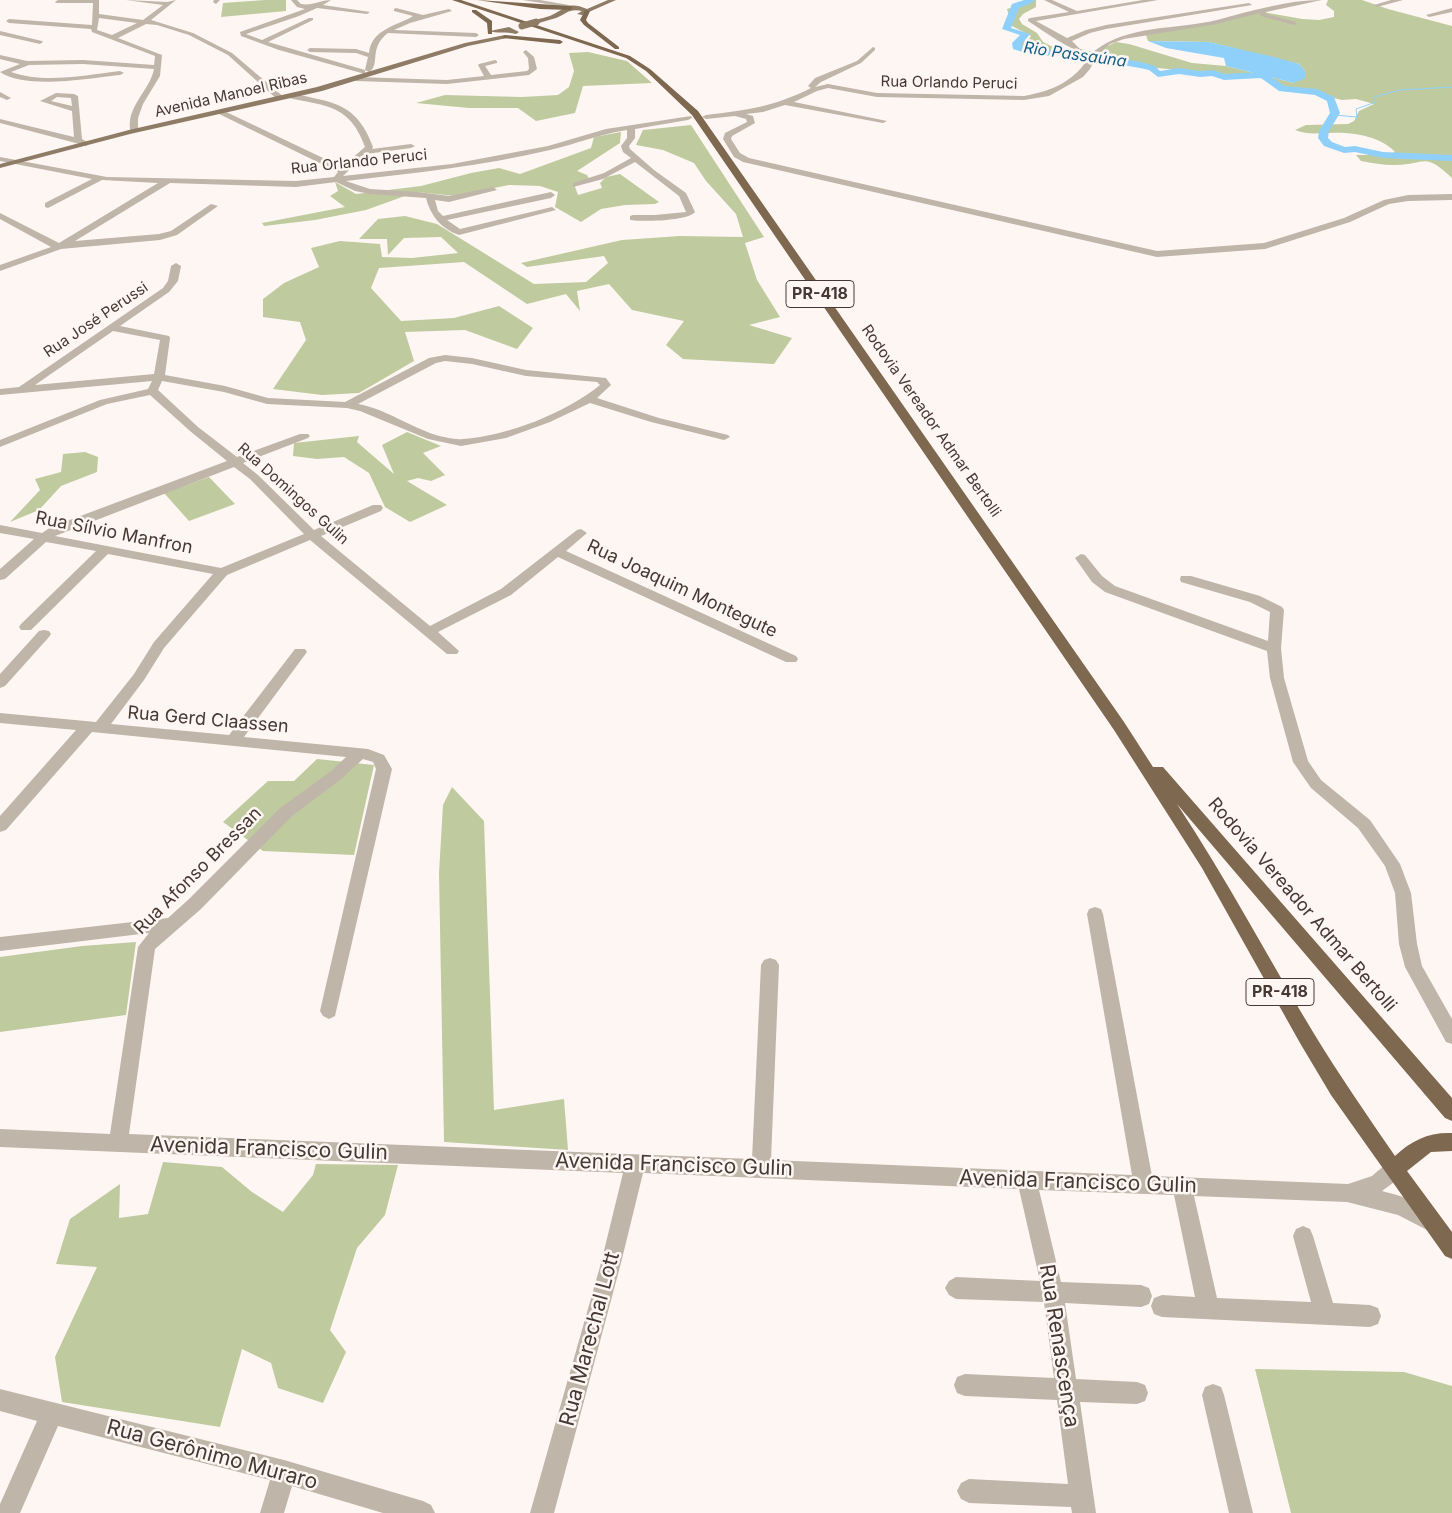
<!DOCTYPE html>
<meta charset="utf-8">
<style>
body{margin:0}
canvas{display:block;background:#fef6f3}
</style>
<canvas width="1452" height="1513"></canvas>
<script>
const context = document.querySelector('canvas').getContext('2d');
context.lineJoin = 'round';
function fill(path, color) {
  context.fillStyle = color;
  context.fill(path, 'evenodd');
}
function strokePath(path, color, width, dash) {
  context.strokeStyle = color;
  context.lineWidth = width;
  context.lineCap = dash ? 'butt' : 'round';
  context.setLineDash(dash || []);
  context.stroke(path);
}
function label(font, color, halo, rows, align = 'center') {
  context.font = font + ' Inter,sans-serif';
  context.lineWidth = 5;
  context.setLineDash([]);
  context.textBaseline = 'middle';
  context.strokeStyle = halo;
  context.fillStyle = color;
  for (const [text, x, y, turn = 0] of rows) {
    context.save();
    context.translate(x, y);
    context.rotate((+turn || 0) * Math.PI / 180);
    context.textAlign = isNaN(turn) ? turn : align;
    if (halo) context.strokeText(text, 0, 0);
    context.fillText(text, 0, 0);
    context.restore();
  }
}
fill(new Path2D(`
 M265,0H286V11L221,17L223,3Z
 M1025,0H1036V7L1023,14L1019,19L1022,24L1037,33L1043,42L1055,48L1091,54L1116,42L1129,44L1192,63L1226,66L1294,83L1305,71L1299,64L1209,42L1148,41L1146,35L1263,12L1302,19L1319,20L1334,17V11L1326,5L1328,0H1362L1388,9L1452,26V178C1422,150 1426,166 1393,165C1383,165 1372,163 1361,161L1356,155H1388L1395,152C1380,136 1352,132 1330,133C1317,133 1308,135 1295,130L1306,125L1348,124L1354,121L1359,111L1374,104L1356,99L1342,100L1313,93L1284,91L1270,81L1257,77L1226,78L1200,72L1125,65L1106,60L1023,52L1015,47L1014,42L1029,39L1031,36L1012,26L1007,9L1024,4Z
 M588,52L627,61L652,83L583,86L575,113L536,121L518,108H469L416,103L445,95L522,97L558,95L569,87L574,71L569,53Z
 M691,125L764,237L745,243L757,280L780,317L749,325L792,338L774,364L683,359L666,345L684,321L632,310L609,284L577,291L580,311L566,294L527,304L464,262L379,268L371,288L401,321L454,318L499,306L533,328L517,349L465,330L405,332L414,361L359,393L322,395L273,389L306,340L300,322L263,317V299L284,283L319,267L311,248L340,241L380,244L382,257L412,258L458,253L441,237L404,238L388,255L387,239H359L378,219L405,216L437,224L534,284L586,282L608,263L604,256L527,267L521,263L622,240L680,236L743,237L736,214L706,181L694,163L663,150L636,145L643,130Z
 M621,132L620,143L577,171L587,175L589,179L574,184L578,195L602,188L600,183L606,177L620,174L659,202L655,204L625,205L601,209L581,222L555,207L558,192L540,186L509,185L455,196L416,192L366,210L315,220L264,226L262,223L345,207L330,196L338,191L335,182L356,194L421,186L471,173L499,168L520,174L591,148L594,137Z
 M407,432L441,446L423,453L445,475L431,481L418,478L407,481L447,505L410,522L385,507L369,473L344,457L317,459L293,456L294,443L359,436L357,442L394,474L382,445Z
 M85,452L98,457L97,472L61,486L39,510L10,522L40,490L35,479L61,472L63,454Z
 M209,477L235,504L189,521L164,493Z
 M317,759L374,765L354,855L263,851L223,822L268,781H294Z
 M452,787L484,821L494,1110L564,1099L568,1150L444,1142L439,873L443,805Z
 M136,942L126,1015L0,1032V957L82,946Z
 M163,1162L222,1167L252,1192L283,1212L313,1175L316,1164L398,1165L385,1215L357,1248L330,1330L346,1352L323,1403L278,1388L271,1363L242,1349L220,1427L62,1402L55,1357L97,1267L56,1264L70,1219L120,1184L119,1218L148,1214Z
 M1255,1369L1404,1372L1452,1386V1513H1291Z`), '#bfcb9f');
fill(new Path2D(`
 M1148,41L1209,42L1278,58L1299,64L1305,71V78L1294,83L1226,66L1224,58L1166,48Z`), '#8fd0fb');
strokePath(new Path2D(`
 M1334,115L1357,117L1356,109L1376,102L1374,97L1400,90L1452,87`), '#8fd0fb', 1);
fill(new Path2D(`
 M1024,0H1033L1034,2L1019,8L1011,28L1030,34L1021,45L1036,50L1064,49L1141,62L1155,66L1160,71L1179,68L1200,71L1213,70L1225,74L1263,72L1285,86L1317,89L1334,97L1340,113L1329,131L1328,138L1332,142L1345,147L1355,146L1383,152L1452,155V161L1383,158L1355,152L1344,153L1324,146L1318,138L1319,131L1330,113L1327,101L1315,95L1279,91L1261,78L1224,80L1212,76L1200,77L1179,74L1158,77L1149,70L1140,68L1064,55L1035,56L1013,49L1012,43L1020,35L1002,29L1012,4Z`), '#8fd0fb');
fill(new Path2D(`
 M58,0H99V14L143,20L163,5L126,0L167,2L176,0L151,20L193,33L232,53L285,98L278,100L228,55L189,35L157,25L146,24L118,38L162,55L160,76L143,104L138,118V131L131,133C124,108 150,91 154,69L83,64L29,65L11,72C44,84 86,75 120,71L124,73L120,75C91,78 25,90 0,72L20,64L0,59V55L27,61L83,60L154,65L155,56L92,32L91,29L9,23L6,21L9,19L92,25L93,3H56L55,2ZM99,18L137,23L112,35L97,30Z
 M214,0H220L216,4L213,2Z
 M291,0H297L301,4C313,6 320,0 331,0L323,5L370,12L367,14L317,8L299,16L246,34L262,40L309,18H313V20L268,42L365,70V74L279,50L241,36L240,32L305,9L297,7Z
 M523,0H540L580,7L577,9Z
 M1044,0H1052L1077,11L1143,0H1158L1036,21L1067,38L1086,30L1106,25L1249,3L1252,5L1106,29L1090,33L1072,41L1080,49L1093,52C1128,24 1176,30 1217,20C1251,11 1287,0 1322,0L1266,12V14L1296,22V24L1294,25L1261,16L1260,13L1217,24L1124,39L1110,44L1097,55L1090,69L1083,77L1049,96L1024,100L877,97L828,88L817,91L794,102L887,121L883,123L785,105L763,112L746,114L753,116L755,123L732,136L731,139L740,153L749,158L1157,251L1264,243L1344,218L1384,200L1408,195L1452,194V200L1408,201L1389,204L1350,222L1265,249L1157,257L743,162L734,157L723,139L725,133L747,122L746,119L735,116L706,119L702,117L706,115C748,110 773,107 811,88L808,86L815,78L857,61L873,47L875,48V50L861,63L821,82L815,87L828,84L877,93L1024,96C1052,91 1076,81 1090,55C1069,50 1047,33 1028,21V19L1030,18L1069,12Z
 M1391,0H1403L1377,7L1374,5Z
 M396,8L423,15L449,9L452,11L410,23L394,30L476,33L479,35L476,37L388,33C368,48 381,65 369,72L365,70L368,57L356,53L310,52L307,50L310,48L356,49L369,53C371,29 399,25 413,16L394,11V9Z
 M1452,8V12L1429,17L1426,15Z
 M0,31L42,41L43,42L40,44L0,35Z
 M526,50L534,57L537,69L529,75L447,84L356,81L352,79L356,77L447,80L484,76L478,65L479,64L495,60L497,61V63L485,66L491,75L527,71L529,69L528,58L523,52Z
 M0,92L11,98L7,100L0,97Z
 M56,93L74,94L78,96L82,139L87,142V146L0,123V119L74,137L72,111L40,101ZM57,97L71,98L72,106L51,101Z
 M289,94C297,94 305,96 313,98C346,104 361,115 373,147L372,149L411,144L415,146L411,148L366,154L343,176L452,164L548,146L606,129L691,116L692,118L688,120L635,129V138L629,146L630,149L654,170L686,193L695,212C688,221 642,222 630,220V216L633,215H655L686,212L679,196L635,162L603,179L573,187V183L604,173L631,158L623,152L621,146L627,138V130C600,134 576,144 550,150C483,166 414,173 346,181L370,189L418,192L449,196L493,187L497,190L449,202L435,200L438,211L443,216L551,192L555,195L551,198L447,220L460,229L552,207L556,210L459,235C441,229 430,215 426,198L370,194L355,191L336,182L296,187L170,183L75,241L159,234L171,231L211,204L218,206L177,235L160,240L61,249L0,271V265L51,247L0,219V213L59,243L158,183L102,180L48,208L45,207V203L92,179L0,161V157L107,177L296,181L334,177L338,172L215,112L222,110L342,167L365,147C350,105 327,106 289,98Z
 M176,263L181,266L178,281L169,292L120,326L169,336L170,338L165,375L225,386L268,398L345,402L429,358L445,355L472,358L526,370L606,378L611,385L597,398L659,418L728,435L730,437L724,440L651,422L590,403L550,422L506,438L461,446L428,439L360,411L347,408L267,404L224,392L162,381L158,390L198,427L237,457L300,434H308L310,436L308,438L243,463L258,475L314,530L373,505H381L383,508L381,511L321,536L430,626L501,589L577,530L581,529L587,533L566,551L796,656L798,659L796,662H786L558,557L511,595L438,632L459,651L457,654H447L310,540L227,575L164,648L144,680L111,724L229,735L295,649H305L307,652L244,737L368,749L384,755L392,769L335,1016L329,1019L323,1016L320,1011L376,769L373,762L363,759L340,780L292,816L201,909L155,949L129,1134L752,1159L761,965L764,960L770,958L776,960L779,965L771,1160L1132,1175L1087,914L1089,909L1095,907L1101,909L1103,914L1152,1176L1348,1184L1372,1176L1387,1163L1394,1161L1401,1163L1404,1170L1401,1177L1382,1191C1400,1196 1431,1203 1439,1221L1436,1228L1429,1231L1398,1215L1347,1202L1194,1196L1217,1298L1311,1302L1293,1236L1296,1229L1303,1226L1310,1229L1313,1236L1333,1303L1370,1305L1378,1308L1381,1316L1378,1324L1370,1327L1162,1317L1154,1314L1151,1306L1154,1298L1162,1295L1195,1297L1174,1195L1039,1190L1061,1282L1141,1285L1149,1288L1152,1296L1149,1304L1141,1307L1065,1303L1076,1379L1137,1382L1145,1385L1148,1393L1145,1401L1137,1404L1080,1402L1096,1513H1072L1071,1507L969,1503L961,1499L957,1491L961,1483L969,1479L1068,1484L1057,1400L965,1396L957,1393L954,1385L957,1377L965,1374L1054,1378L1044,1302L956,1299L949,1295L945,1288L949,1281L956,1277L1040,1281L1019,1189L643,1173L621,1263L554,1513H530L601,1263L623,1173L0,1147V1129L110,1134L138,947L149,933L0,951V937L168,918L189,899L280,808L330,772L346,757L92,732L6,830L0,832V816L76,730L0,723V713L96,722L134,674L154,642L213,574L108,554L31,630H21L19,627L21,624L96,551L46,542L5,579L0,580V569L34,539L0,533V525L42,533L51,527L227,461L190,431L150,395L107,404L0,447V440L100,400L148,389L152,381L0,395V389L19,387L163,288L168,281L171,266ZM113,331L160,340L154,374L35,385ZM445,361L472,364L526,376L597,382L600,385C566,413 507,436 463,439C455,440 444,437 436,435C410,427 386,409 358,404L436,363ZM234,467L250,479L304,534L221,568L55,536Z
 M1081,554L1085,555L1102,576L1115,586L1268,641L1270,612L1250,602L1181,582L1180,579L1181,576H1191L1260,596L1282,607L1284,610L1281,648L1284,678L1308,761L1321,780L1370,820L1400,864L1411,893L1417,944L1422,966L1452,1019V1044L1446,1042L1405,967L1399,944L1395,893L1385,866L1358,828L1311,788L1293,762L1270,678L1267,651L1105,592L1092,582L1075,558Z
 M44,630L49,631L51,634L49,637L5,686L0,688V674L39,631Z
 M1213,1384L1221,1387L1224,1395L1253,1513H1229L1202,1395L1205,1387Z
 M0,1389L284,1460L423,1501L431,1505L435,1513H383L292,1486L284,1513H260L270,1480L58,1426L20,1513H0V1504L37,1421L0,1411Z`), '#c0b5a9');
fill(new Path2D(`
 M608,0H616L582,15L577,14L582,11C569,8 566,14 556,18C549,20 542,22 536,24L533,22C538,18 546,18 552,15C566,8 569,1 587,9Z
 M509,27L519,32L516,34C507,31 495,34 490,31Z
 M505,35L508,37L507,38L468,46L322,91L130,134L0,168V164L129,130L317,87L465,43Z`), '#8f7c67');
fill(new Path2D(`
 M452,0H461L630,56L650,69L698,111L1124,722L1153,767H1163L1452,1098V1121L1445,1118L1177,804C1226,878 1267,956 1313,1032C1339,1075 1367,1115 1395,1156C1412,1140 1429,1132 1452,1133V1151L1431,1152L1407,1171L1452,1232V1259L1445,1256L1331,1095L1300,1043L1202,868L1114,730L692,115L646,71L626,58Z
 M477,0L570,6L573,8L570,10L540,9Z
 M472,10H476L492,21V34H488L487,23L472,12Z
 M585,10L590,11L586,20L588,23L619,47V49H615L584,25L580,20Z
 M505,35L560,40L563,42L560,44L503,38L502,37Z`), '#7e684f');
strokePath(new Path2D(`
 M522,26L536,22`), '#8f7c67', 7);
label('15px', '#463832', '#fef6f3', [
 ["Rua Orlando Peruci",949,83,1],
 ["Avenida Manoel Ribas",231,95,-13],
 ["Rua Orlando Peruci",359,162,-6],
 ["Rua José Perussi",96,320,-34],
 ["Rodovia Vereador Admar Bertolli",931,421,55],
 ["Rua Domingos Gulin",293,494,42]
]);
label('italic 16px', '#0f5e86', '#fef6f3', [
 ["Rio Passaúna",1075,55,8]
]);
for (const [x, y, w] of [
 [820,294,68],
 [1280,992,68]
]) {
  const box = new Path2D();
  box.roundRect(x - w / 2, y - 13.5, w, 27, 4);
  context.fillStyle = '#fef6f3';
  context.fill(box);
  strokePath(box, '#463832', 1);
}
label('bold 16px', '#463832', null, [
 ["PR-418",820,294],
 ["PR-418",1280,992]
]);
label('18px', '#463832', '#fef6f3', [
 ["Rua Sílvio Manfron",114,533,11],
 ["Rua Joaquim Montegute",682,589,25],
 ["Rua Gerd Claassen",208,720,5],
 ["Rua Afonso Bressan",198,871,-45],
 ["Rodovia Vereador Admar Bertolli",1302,905,49]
]);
label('21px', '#463832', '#fef6f3', [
 ["Avenida Francisco Gulin",269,1149,2],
 ["Avenida Francisco Gulin",674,1165,2],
 ["Avenida Francisco Gulin",1078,1182,2],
 ["Rua Marechal Lott",590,1339,-75],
 ["Rua Renascença",1059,1346,81],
 ["Rua Gerônimo Muraro",212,1455,15]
]);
</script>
